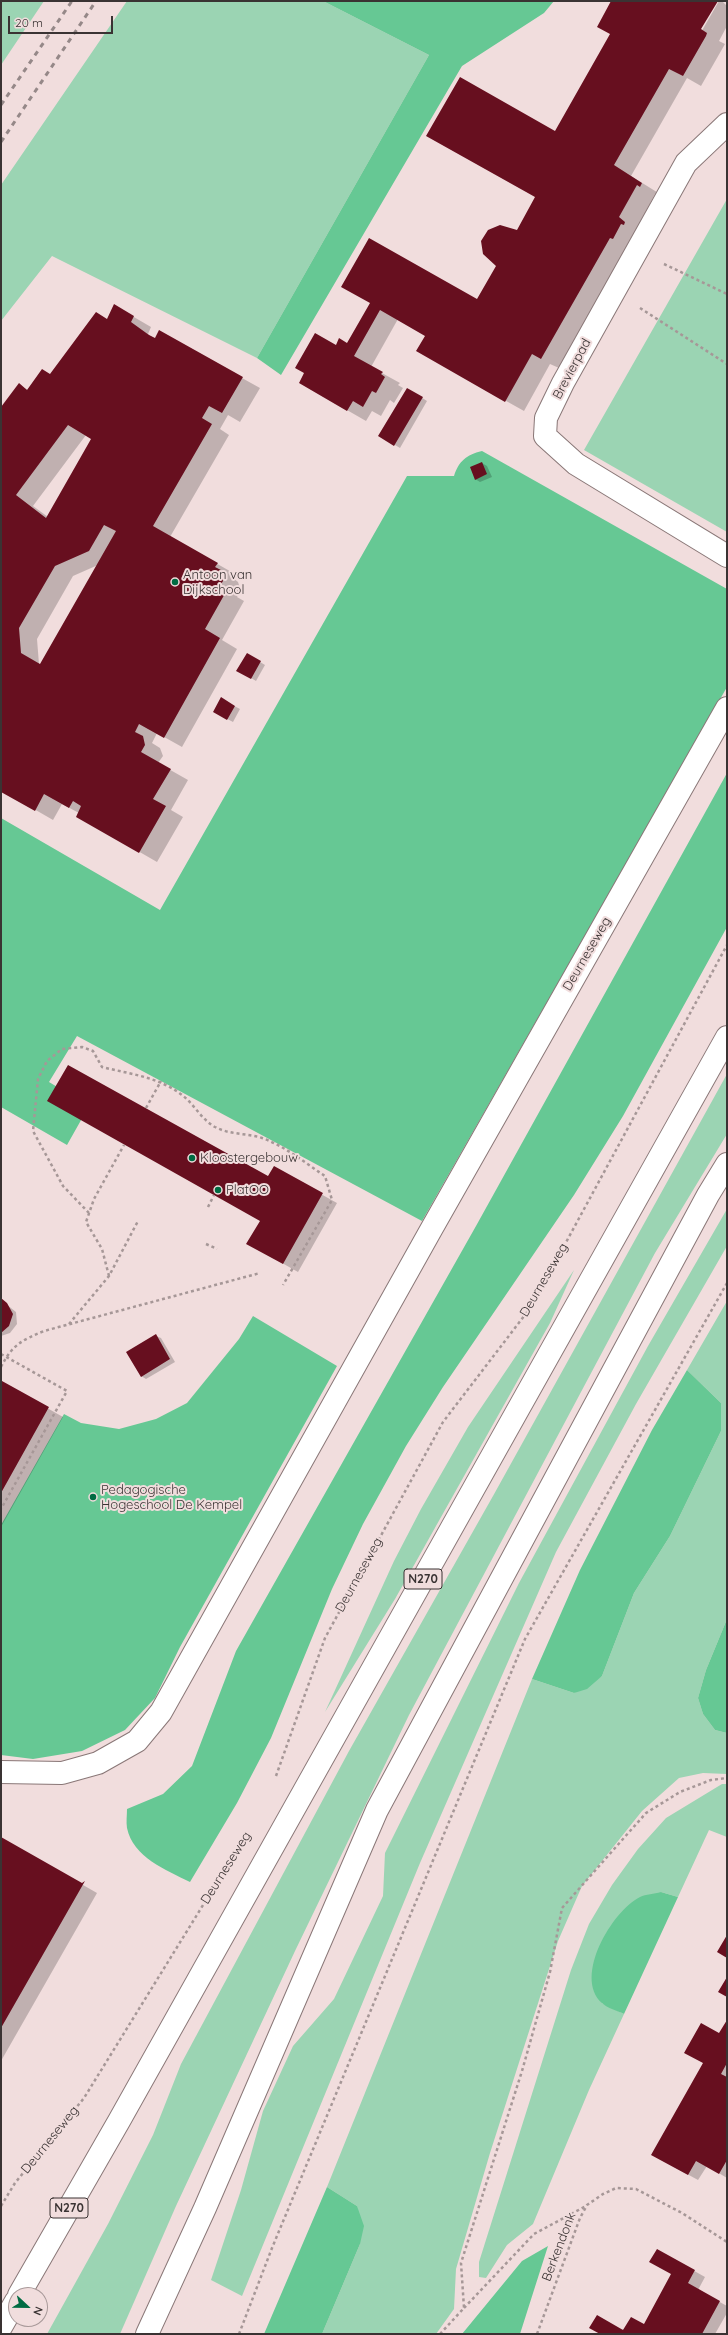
<!DOCTYPE html>
<style>
body{margin:0}
#map{position:relative;width:728px;height:2335px;overflow:hidden;background:#f1dddd;font-family:Quicksand,sans-serif}
canvas{display:block}
.frame{position:absolute;inset:0;border:2px solid #3a3333;pointer-events:none}
.north{position:absolute;left:8px;top:2287px;width:40px;height:40px;box-sizing:border-box;background:#f1dddd;border:1px solid #a89999;border-radius:50%;rotate:112deg;font-size:11px;font-weight:700;line-height:16px;text-align:center;color:#3a3333}
.north::after{content:'';display:block;margin:auto;width:14px;height:18px;background:#006b42;clip-path:polygon(50% 0,100% 100%,50% 72%,0 100%)}
.scale{position:absolute;left:8px;top:16px;width:105px;height:18px;box-sizing:border-box;border:2px solid #3a3333;border-top:0;padding-left:5px;font-size:12px;line-height:14px;white-space:nowrap;color:#3a3333;-webkit-text-stroke:3px #f1dddd;paint-order:stroke}
</style>
<div id="map">
<canvas width="728" height="2335"></canvas>
<div class="frame"></div>
<div class="north">N</div>
<div class="scale">20 m</div>
</div>
<script>
const context = document.querySelector('canvas').getContext('2d');
context.lineJoin = 'round';
function fill(path, color) {
  context.fillStyle = color;
  context.fill(path, 'evenodd');
}
function strokePath(path, color, width, dash) {
  context.strokeStyle = color;
  context.lineWidth = width;
  context.lineCap = dash ? 'butt' : 'round';
  context.setLineDash(dash || []);
  context.stroke(path);
}
function label(font, color, halo, rows, align = 'center') {
  context.font = font + ' Quicksand,sans-serif';
  context.lineWidth = 4;
  context.setLineDash([]);
  context.textBaseline = 'middle';
  context.strokeStyle = halo;
  context.fillStyle = color;
  for (const [text, x, y, turn = 0] of rows) {
    context.save();
    context.translate(x, y);
    context.rotate((+turn || 0) * Math.PI / 180);
    context.textAlign = isNaN(turn) ? turn : align;
    if (halo) context.strokeText(text, 0, 0);
    context.fillText(text, 0, 0);
    context.restore();
  }
}
fill(new Path2D(`
 M1,1H44L1,65Z
 M127,1H323L429,55L257,358L52,256L1,321V185Z
 M727,199V532L584,450Z
 M727,1074V1134L655,1253L409,1715L295,1951L176,2206L120,2334H47L108,2224L153,2135L181,2064L349,1751L493,1496Z
 M727,1209V1246L636,1404L556,1552L420,1863L242,2296L211,2280L241,2190L263,2111L293,2046L334,1999L383,1896L385,1853L519,1583L648,1346Z
 M574,1270L550,1323L395,1599L325,1712L394,1561L421,1509L468,1427Z
 M727,1301V1619L706,1670L698,1698L703,1714L715,1730L727,1733V1774L703,1773L679,1778L642,1811L582,1886L558,1941L490,2153L456,2269L454,2309L436,2334H322L360,2244L357,2206L327,2187L532,1679L574,1693L602,1676L634,1593L670,1536L721,1431V1403L687,1370Z
 M722,1784H727V1837L709,1830L678,1897L661,1892L602,2003L624,2014L589,2090L533,2224L507,2245L486,2278L479,2277V2262L571,1970L589,1924L612,1885L638,1849L666,1818Z`), '#9bd4b3');
fill(new Path2D(`
 M323,1H554L544,13L462,66L281,375L257,358L429,55Z
 M482,451L727,589V687L422,1221L77,1036L49,1082L89,1106L67,1145L1,1107V818L160,910L407,476H454C459,461 466,455 482,451Z
 M727,773V927L623,1116L574,1195L443,1387L406,1446L363,1524L332,1589L271,1738L237,1803L190,1882C166,1870 133,1857 127,1828C126,1822 127,1815 127,1809L163,1794L192,1766L236,1651L476,1226Z
 M253,1316L337,1366L180,1647L155,1698L125,1730L82,1751L33,1759L1,1755V1525L64,1414L81,1423L119,1429L156,1419L187,1403L239,1339Z
 M687,1370L721,1403V1431L670,1536L634,1593L602,1676L587,1689L574,1693L532,1679L580,1570L652,1430Z
 M727,1619V1733L715,1730L703,1714L698,1698L706,1670Z
 M661,1892L678,1897L624,2014C618,2011 607,2008 602,2003C573,1977 612,1911 640,1897C646,1894 654,1894 661,1892Z
 M327,2187L357,2206L364,2226L360,2244L322,2334H264Z
 M548,2246L520,2334H462L522,2261Z`), '#66c894');
fill(new Path2D(`
 M613,1H716L698,33L700,34L719,1H722L727,6V26L719,41L725,44L701,86L687,78L631,176L660,194L659,196L655,194L637,228L643,233L559,368L550,364L524,411L417,351L426,335L398,319L371,367L400,383L398,385L403,388L394,403L390,400L381,416L372,411L366,421L300,383L305,373L336,346L347,344L371,303L478,300L536,197L556,133L612,34Z
 M115,306L151,327L148,334L155,339L242,378L260,388L240,422L228,415L220,429L229,435L170,537L235,574L233,578L238,582L241,591L237,597L244,601L222,640L237,649L182,747L157,733L152,743L160,748L163,756L158,763L188,780L171,810L183,817L157,862L77,816L79,813L62,804L53,820L1,790V409L19,385L28,390L51,375L108,319ZM86,435L93,438L48,517L33,506ZM98,565L40,665L39,664L37,639L73,576Z
 M408,389L427,401L400,448L380,436Z
 M482,463L487,466L492,477L480,482L475,479Z
 M247,654L265,665L256,681L238,670Z
 M221,699L240,709L233,722L214,712Z
 M274,1168L337,1203L298,1272L248,1244L261,1221L269,1177Z
 M1,1300L16,1312L17,1324L10,1333L1,1336Z
 M156,1336L161,1338L175,1362L146,1379L141,1376Z
 M3,1383L63,1417L1,1527V1386Z
 M1,1838L97,1893L1,2061Z
 M727,2022V2178L707,2166L698,2180L652,2155Z
 M657,2250L705,2277L698,2290L727,2306V2313L715,2334H601L644,2325L673,2274Z`), '#0003');
fill(new Path2D(`
 M611,1H718L701,29L707,33L706,36L683,76L669,69L614,165L642,183L640,187L637,185L619,217L625,222L624,225L621,224L613,239L610,238L541,359L532,354L505,402L416,351L425,336L380,310L354,356L383,372L381,374L385,377L376,393L372,391L363,407L353,401L347,411L299,383L304,373L295,368L315,333L336,345L339,338L347,343L370,303L341,287L369,238L477,299L496,266L483,254L481,241L488,230L500,225L517,230L535,197L426,136L460,77L555,131L610,34L597,27Z
 M114,304L134,316L131,322L149,335L155,338L159,330L243,377L222,413L209,406L202,418L212,424L153,526L218,563L215,567L221,570L223,581L220,586L227,590L205,629L220,638L164,738L139,724L135,732L143,736L145,745L141,752L171,769L153,799L166,806L139,853L76,817L81,806L73,801L69,808L44,794L35,811L1,792V407L19,383L27,390L42,369L50,374L96,312L107,319ZM68,425L91,439L46,518L16,495ZM104,525L116,531L40,664L21,653L19,628L55,566L89,551Z
 M407,388L423,397L394,446L378,436Z
 M482,462L487,474L475,480L470,467Z
 M247,653L261,661L251,679L236,671Z
 M221,697L235,706L227,720L213,712Z
 M68,1065L268,1176L274,1166L323,1193L283,1264L246,1244L260,1221L47,1101Z
 M1,1298L7,1303L13,1314L9,1326L1,1333Z
 M156,1334L170,1359L141,1377L126,1352Z
 M2,1381L49,1407L1,1493V1383Z
 M1,1837L82,1883L85,1881L1,2028Z
 M727,1935V1958L717,1952Z
 M727,1977V1997L718,1992Z
 M727,2020V2063L721,2074L727,2077V2160L719,2174L696,2161L688,2175L651,2155L703,2063L684,2053L701,2023L719,2033Z
 M657,2249L695,2270L688,2283L720,2301L702,2334H600L589,2328L597,2315L623,2330L631,2317L644,2324L671,2274L649,2262Z`), '#670f1f');
const street = new Path2D(`
 M727,124L686,163L563,383L546,418L545,436L576,464L727,556
 M1,1772L62,1773L98,1763L137,1741L161,1712L432,1228L727,708`);
const primary = new Path2D(`
 M19,2295L119,2121L727,1037
 M1,2327L16,2301
 M147,2334L205,2208L377,1810L708,1195L727,1164`);
strokePath(street, '#897777', 24);
strokePath(primary, '#897777', 24);
strokePath(new Path2D(`
 M664,264L727,294
 M640,308L727,364
 M146,1108L161,1081
 M208,1207L214,1195
 M89,1213L63,1186L33,1131L38,1079L47,1061L62,1049L82,1047L93,1051L102,1067C130,1074 159,1077 182,1095C194,1104 201,1119 215,1127C230,1135 247,1133 262,1138C285,1146 305,1163 325,1176L332,1200L283,1285
 M206,1244L217,1249
 M109,1276L102,1249L86,1222L94,1199L124,1145
 M69,1324L109,1276L138,1221
 M1,1354L67,1391L1,1509
 M1,1367C12,1345 22,1340 44,1331L260,1273
 M276,1776L325,1638L443,1422L531,1307L727,945
 M1,2206L15,2183L84,2098L208,1897
 M464,2308L534,2234L586,2206
 M239,2334L272,2248L525,1639L727,1283
 M440,2334L464,2308L461,2263L522,2071L550,1972L562,1908L646,1813L680,1792L711,1780L727,1778
 M537,2334L580,2218L587,2205L603,2194L616,2188L636,2189L682,2213L727,2242`), '#a69797', 2.5, [3, 3]);
strokePath(street, '#fff', 22);
strokePath(primary, '#fff', 22);
strokePath(new Path2D(`
 M1,105L72,1
 M1,142L96,1`), '#958888', 3, [5, 5]);
for (const [x, y, r, color] of [
 [175,582,4,"#006b42"],
 [192,1158,4,"#006b42"],
 [218,1190,4,"#006b42"],
 [93,1497,4,"#006b42"]
]) {
  const dot = new Path2D();
  dot.arc(x, y, r, 0, 2 * Math.PI);
  context.fillStyle = color;
  context.fill(dot);
  strokePath(dot, '#f1dddd', 1.5);
}
for (const [x, y, w] of [
 [423,1579,38],
 [69,2208,38]
]) {
  const box = new Path2D();
  box.roundRect(x - w / 2, y - 10, w, 20, 3);
  context.fillStyle = '#f1dddd';
  context.fill(box);
  strokePath(box, '#3a3333', 1);
}
label('bold 12px', '#3a3333', null, [
 ["N270",423,1579],
 ["N270",69,2208]
]);
label('13px', '#3a3333', '#f1dddd', [
 ["Brevierpad",572,369,-62],
 ["Deurneseweg",587,954,-60],
 ["Deurneseweg",544,1280,-60],
 ["Deurneseweg",359,1575,-61],
 ["Deurneseweg",226,1868,-58],
 ["Deurneseweg",50,2140,-51],
 ["Berkendonk",559,2247,-69]
]);
label('13px', '#3a3333', '#f1dddd', [
 ["Antoon van",183,575],
 ["Dijkschool",183,590],
 ["Kloostergebouw",200,1158],
 ["PlatOO",226,1190],
 ["Pedagogische",101,1490],
 ["Hogeschool De Kempel",101,1505]
], 'left');
</script>
